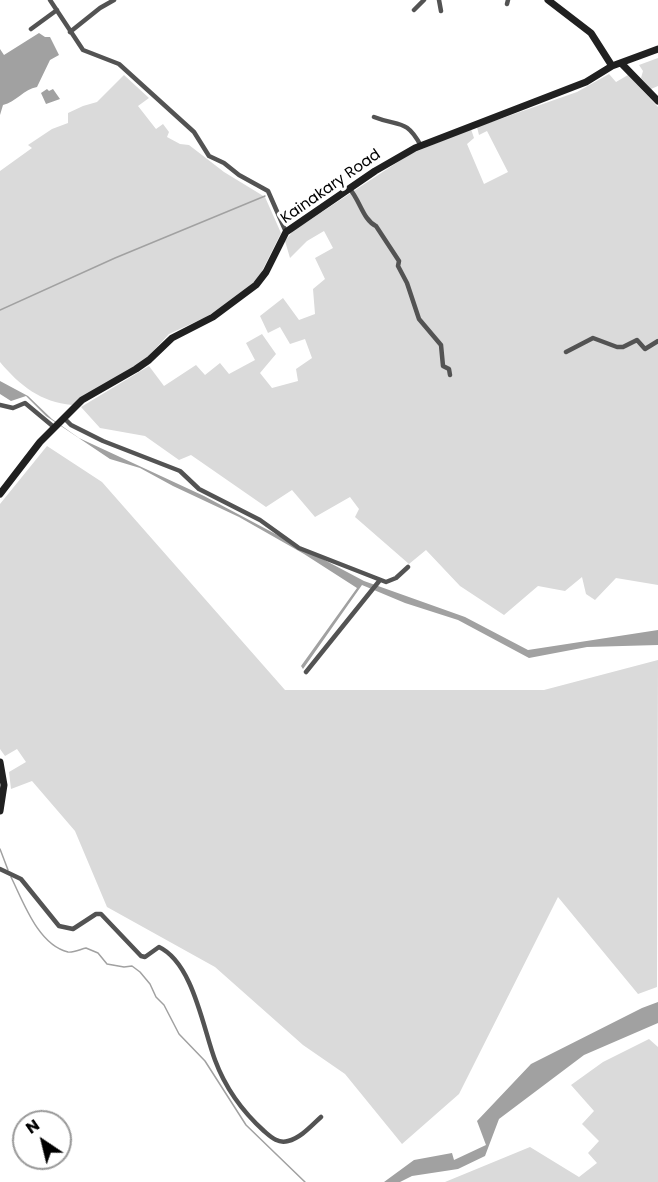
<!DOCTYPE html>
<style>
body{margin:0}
#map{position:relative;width:658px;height:1182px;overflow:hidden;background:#fff;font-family:Poppins,sans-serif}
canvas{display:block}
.north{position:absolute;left:12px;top:1110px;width:60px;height:60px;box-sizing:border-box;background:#fff;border:2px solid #999;border-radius:50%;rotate:325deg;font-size:16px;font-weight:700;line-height:24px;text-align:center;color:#000}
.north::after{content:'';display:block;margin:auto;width:21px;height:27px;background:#000;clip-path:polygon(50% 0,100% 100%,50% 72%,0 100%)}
</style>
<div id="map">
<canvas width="658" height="1182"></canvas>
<div class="north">N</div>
</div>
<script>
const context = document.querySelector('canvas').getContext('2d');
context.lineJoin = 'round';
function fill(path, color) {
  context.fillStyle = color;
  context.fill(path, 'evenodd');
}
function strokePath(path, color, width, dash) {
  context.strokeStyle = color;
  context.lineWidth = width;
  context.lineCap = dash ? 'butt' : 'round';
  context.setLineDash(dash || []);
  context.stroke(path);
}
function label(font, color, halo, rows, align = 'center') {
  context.font = font + ' Poppins,sans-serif';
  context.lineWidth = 6;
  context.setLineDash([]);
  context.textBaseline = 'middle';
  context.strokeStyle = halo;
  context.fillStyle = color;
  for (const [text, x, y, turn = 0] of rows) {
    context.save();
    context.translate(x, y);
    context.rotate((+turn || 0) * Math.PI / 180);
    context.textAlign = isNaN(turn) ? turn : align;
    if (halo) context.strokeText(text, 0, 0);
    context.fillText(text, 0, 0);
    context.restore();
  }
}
fill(new Path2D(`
 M658,58V86L651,89L641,78L643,71L639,65Z
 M609,74L616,82L628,75L658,107V585L616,578L595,600L586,594L582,577L565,591L538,586L504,615L460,586L426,550L409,564L355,517L359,509L350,497L315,517L292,490L266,507L191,455L179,460L145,436L100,428L81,407L149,366L164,386L196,365L205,375L220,363L229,374L255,360L246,343L262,334L276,354L260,373L272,388L298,381L296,369L312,358L305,339L290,344L280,327L268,333L260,316L283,298L299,320L315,314L313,289L325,279L315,258L333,248L324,231L307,241L290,258L285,241L293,231L410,154L471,129L474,138L467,144L484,184L508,172L487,131L479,135L477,127L577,92Z
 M124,75L149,98L138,106L156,129L163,124L169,132L167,137L180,144L189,145L224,172L265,197L281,233L261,273L253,284L231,302L204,318L169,334L146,359L72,405C41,402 20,386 0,362V171L32,148L28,145L52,129L68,123V113L83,106L97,102Z
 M47,446L102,482L285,690H544L658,660L657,987L638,994L558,897L459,1094L402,1144L345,1074L303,1045L215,967L107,907L75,831L32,781L11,789L9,772L26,762L17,749L5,756L0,749V504Z
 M649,1039L658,1047V1182H445L530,1147L579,1177L597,1163L588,1153L599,1141L582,1124L594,1111L571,1085L603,1062Z`), '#dadada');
fill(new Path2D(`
 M39,33L45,37H50L59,55L50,60L37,87C24,89 16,102 3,105L0,115V49L4,55Z
 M47,89L49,91L53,89L60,99L46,104L41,93Z
 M0,381L28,396L52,419L79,438L204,496L364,581L465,617L528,650L658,630V645L587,647L529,658L458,620L405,603L362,585L303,669L301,666L357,588L304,554L239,517L173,486L140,468L110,459L46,416L26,396L11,401L0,394Z
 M658,1002V1023L584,1055L499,1119L485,1156L458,1169L412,1176L400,1182H384L414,1160L452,1153L454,1160L486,1145L477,1121L531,1064L642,1008Z`), '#a1a1a1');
strokePath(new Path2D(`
 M0,310L115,258L265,196
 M0,849L8,870
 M11,877C23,901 38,945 68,952C73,953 81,949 86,948L98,953L107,964L124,967L132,966L140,972L150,984L156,997L164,1005L179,1034L205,1061L246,1125L305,1182`), '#a1a1a1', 1.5);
strokePath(new Path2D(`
 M50,0L83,50L119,64L194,132L209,156L224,163L239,175L268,191L286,232
 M439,0L441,11
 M507,4L508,0
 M414,10L424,0
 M31,29L57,10
 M70,32L100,8L114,0
 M374,117C399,127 406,118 421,146
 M349,188C360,200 363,220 376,226L399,261L398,266L407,283L419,319L441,345L443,366L449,369L450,375
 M566,352L593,338L617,347H623L637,340L645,349L658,341
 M0,405L13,408L25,403L55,428
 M64,418L71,425L103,441L180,471L199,489L260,520L299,548L386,582L396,578L408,567
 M306,672L380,580
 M0,869L21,879L59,926L73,929L96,914H101L141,956L145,957L159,947C193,963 203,1028 215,1060C225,1087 243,1112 264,1131C271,1137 278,1144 288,1141C301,1138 312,1125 321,1117`), '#535353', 4.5);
strokePath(new Path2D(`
 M548,0L591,33L612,66
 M621,63L658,101
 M0,494L40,442L82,400L136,369L149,360L172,338L213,317L256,285L266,272L286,232L375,171L415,148L586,82L612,66L658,49
 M0,762L4,785L0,811`), '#202020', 7);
label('15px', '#000', '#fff', [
 ["Kainakary Road",331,187,-35]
]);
</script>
